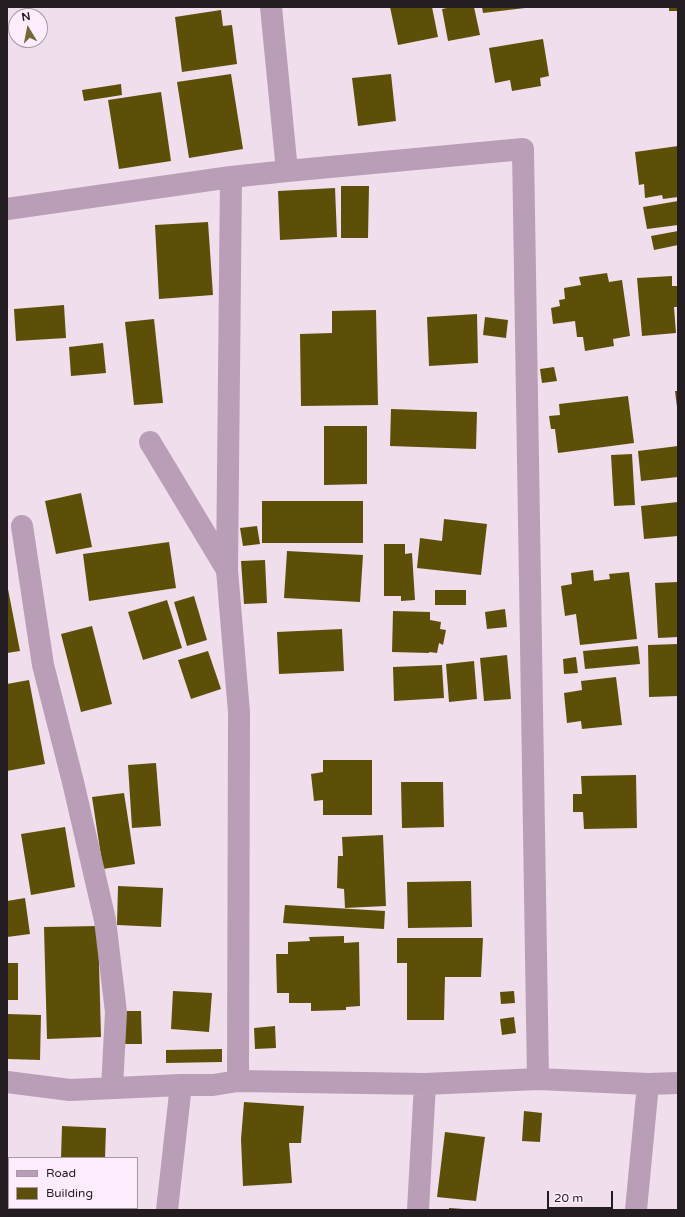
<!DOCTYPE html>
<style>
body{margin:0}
#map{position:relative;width:685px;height:1217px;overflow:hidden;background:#f0deed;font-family:"Varela Round",sans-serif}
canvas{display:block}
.frame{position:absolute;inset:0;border:8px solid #231d22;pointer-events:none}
.legend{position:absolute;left:8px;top:1157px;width:130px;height:52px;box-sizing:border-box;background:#fdecfb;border:1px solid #a699a4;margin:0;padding:5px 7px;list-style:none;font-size:12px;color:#231d22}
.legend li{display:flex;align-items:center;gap:8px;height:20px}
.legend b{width:20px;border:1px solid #a699a4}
.north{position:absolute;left:8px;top:8px;width:40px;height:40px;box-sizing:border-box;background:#fdecfb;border:1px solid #a699a4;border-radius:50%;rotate:350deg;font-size:11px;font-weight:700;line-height:16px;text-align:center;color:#231d22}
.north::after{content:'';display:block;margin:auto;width:14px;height:18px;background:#756835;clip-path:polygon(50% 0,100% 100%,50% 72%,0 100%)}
.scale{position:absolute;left:547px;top:1191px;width:66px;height:18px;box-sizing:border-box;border:2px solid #231d22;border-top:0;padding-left:5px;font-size:12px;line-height:14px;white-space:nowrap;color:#231d22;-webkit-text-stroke:3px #fdecfb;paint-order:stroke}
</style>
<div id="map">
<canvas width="685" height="1217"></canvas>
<div class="frame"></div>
<ul class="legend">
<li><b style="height:5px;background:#ba9eb7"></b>Road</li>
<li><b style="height:11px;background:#5e4f08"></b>Building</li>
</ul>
<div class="north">N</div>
<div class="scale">20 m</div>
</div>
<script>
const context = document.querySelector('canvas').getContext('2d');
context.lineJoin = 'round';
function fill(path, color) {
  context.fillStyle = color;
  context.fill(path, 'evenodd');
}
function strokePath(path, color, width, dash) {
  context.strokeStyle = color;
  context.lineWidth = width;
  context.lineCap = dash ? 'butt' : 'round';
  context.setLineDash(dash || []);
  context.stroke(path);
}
fill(new Path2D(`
 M390,7H432L438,37L398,45Z
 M452,7H474L480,35L448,41L442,9Z
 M482,7H525V8L483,13Z
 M669,7H678V11H669Z
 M221,10L223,26L232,25L237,64L182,72L175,17Z
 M543,39L549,76L540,78L541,86L512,91L510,80L495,83L489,48Z
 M231,74L243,149L189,158L177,82Z
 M391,74L396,121L358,126L352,78Z
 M121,84L122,95L84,101L82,90Z
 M161,92L171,161L119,169L108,100Z
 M678,146V197L663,199L662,195L645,198L644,184L639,185L635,152Z
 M341,186H369L368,238H341Z
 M335,188L337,237L280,240L278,191Z
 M678,201V225L647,229L643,207Z
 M208,222L213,295L159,299L155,225Z
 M678,231V245L654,250L651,236Z
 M607,273L609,282L622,280L630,336L613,339L614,346L585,351L583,337H577L575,321L553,324L551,308L560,306L559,300L565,299L564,288L581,285L579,277Z
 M672,276V286H678V307H674L676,333L642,336L637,278Z
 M64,305L66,338L16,341L14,309Z
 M376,310L378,405L301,406L300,334L332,333V311Z
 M477,314L478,363L429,366L427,317Z
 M485,317L508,320L506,338L483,335Z
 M154,319L163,403L134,405L125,322Z
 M103,343L106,373L71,376L69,347Z
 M554,367L557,381L542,383L540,369Z
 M675,391H678V407H677Z
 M628,396L634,443L558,453L555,429H551L549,416L560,415L559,404Z
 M391,409L477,412L476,449L390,446Z
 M324,426H367V484L324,485Z
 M678,446V477L641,481L638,451Z
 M632,454L635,505L614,506L611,455Z
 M81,493L92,547L56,554L45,501Z
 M262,501H363V543H262Z
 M678,502V536L644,539L641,506Z
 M444,519L487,524L481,575L417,568L420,538L442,541Z
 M257,526L260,544L243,546L240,528Z
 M169,542L176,588L89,601L83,554Z
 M384,544H405V554L412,553L415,600L401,601V596H384Z
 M287,551L363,555L360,602L284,598Z
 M265,560L267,603L244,604L241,561Z
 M593,570L594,581L610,579L609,574L629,572L637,639L580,645L576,614L565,616L561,586L572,584L571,573Z
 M678,582V637L658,638L655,583Z
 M7,584L20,651L7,653Z
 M435,590H466V605H435Z
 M194,596L207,640L187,646L174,602Z
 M167,600L182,648L143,660L128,612Z
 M505,609L507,627L487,629L485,612Z
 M393,611L430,612V620L441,622L440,629L446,630L443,645L439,643L437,653L429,652V653L392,652Z
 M92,626L112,704L81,712L61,634Z
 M342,629L344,671L279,674L277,632Z
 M678,644V696L649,697L648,645Z
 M638,646L640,664L585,669L583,651Z
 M208,651L221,689L191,699L178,660Z
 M507,655L511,699L484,701L480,658Z
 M576,657L578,673L564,674L563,659Z
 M474,661L477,699L449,702L446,664Z
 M442,665L444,698L394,701L393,667Z
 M616,677L622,725L582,729L581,721L567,723L564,693L582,690L581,681Z
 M29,680L45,764L7,771V684Z
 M323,760H372V815H323V800L314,801L311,774L323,772Z
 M156,763L161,826L132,828L128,765Z
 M636,775L637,828L584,829L583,812H573V794H582L581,776Z
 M401,782H443L444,827L402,828Z
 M124,793L135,864L103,869L92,797Z
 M65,827L75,887L31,895L21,834Z
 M383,835L386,906L345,908L344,889L337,888L338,856H343L342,837Z
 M471,881L472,927L408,928L407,882Z
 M118,886L163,888L161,927L117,925Z
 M25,898L30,934L7,937V901Z
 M285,905L385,911L384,929L283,923Z
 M98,926L101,1037L47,1039L44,927Z
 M344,936V943L359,942L360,1006L346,1007V1010L311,1011V1003H289V993H277L276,954H288V942L310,941L309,937Z
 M397,938H483L481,977H445L444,1020H407V963H397Z
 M7,963H18V1000H7Z
 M173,991L212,993L209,1032L171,1029Z
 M514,991L515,1003L501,1004L500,992Z
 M123,1011H141L142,1044H124Z
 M7,1014L41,1015L40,1060L7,1059Z
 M514,1017L516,1033L502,1035L500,1019Z
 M275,1026L276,1048L255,1049L254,1028Z
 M222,1049V1062L166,1063V1050Z
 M244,1102L304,1106L301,1143H289L292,1183L243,1186L241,1139Z
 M524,1111L542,1113L540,1142L522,1141Z
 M62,1126L106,1128L105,1158H61Z
 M445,1132L485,1137L476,1201L437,1197Z
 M449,1208L464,1209V1210H449Z`), '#5e4f08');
strokePath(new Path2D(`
 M287,171L523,149L538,1079
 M7,209L231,177
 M150,442L227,570L239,712L238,1081
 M22,526L43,665L73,782L105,920L116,1012L112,1088
 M227,570L231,177L287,171L271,7
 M7,1082L70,1090L181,1085
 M167,1210L181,1085H213L238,1081L425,1084L538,1079L648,1084L678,1083
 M418,1210L425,1084
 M636,1210L648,1084`), '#ba9eb7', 22);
</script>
